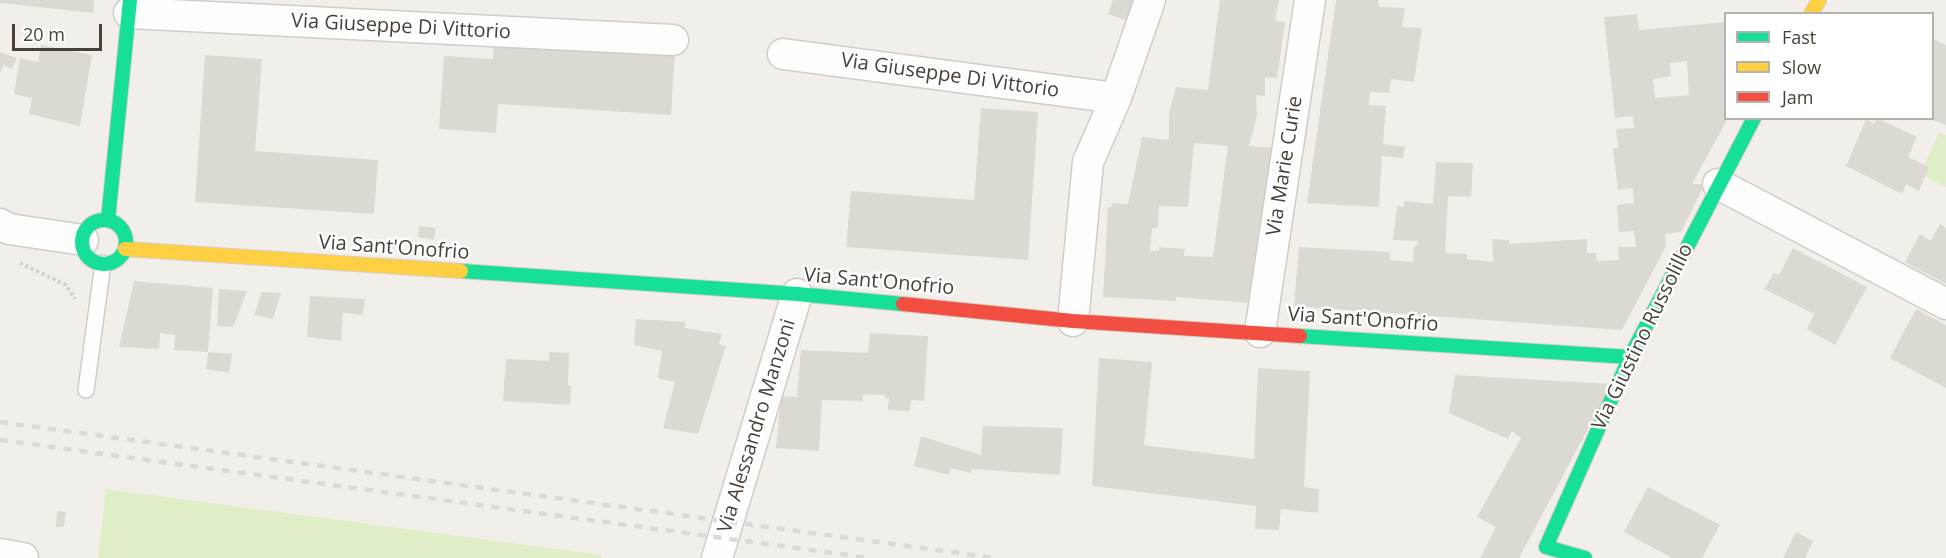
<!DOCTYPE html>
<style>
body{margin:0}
#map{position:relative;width:1946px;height:558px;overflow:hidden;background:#f2efea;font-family:"Open Sans",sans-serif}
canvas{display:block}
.legend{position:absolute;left:1724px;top:12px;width:210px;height:108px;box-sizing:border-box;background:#fff;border:2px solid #b6b3ae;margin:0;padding:8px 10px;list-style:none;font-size:18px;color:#494135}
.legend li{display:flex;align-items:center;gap:12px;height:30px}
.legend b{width:30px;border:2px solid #b6b3ae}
.scale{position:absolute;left:12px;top:24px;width:90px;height:27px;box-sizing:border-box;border:3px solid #494135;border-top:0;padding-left:8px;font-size:18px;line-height:21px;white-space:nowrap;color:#494135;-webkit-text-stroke:4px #fff;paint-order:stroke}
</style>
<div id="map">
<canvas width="1946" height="558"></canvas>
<ul class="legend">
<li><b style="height:8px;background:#16e098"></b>Fast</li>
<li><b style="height:8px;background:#ffcf43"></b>Slow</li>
<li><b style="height:8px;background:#f24e42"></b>Jam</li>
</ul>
<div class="scale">20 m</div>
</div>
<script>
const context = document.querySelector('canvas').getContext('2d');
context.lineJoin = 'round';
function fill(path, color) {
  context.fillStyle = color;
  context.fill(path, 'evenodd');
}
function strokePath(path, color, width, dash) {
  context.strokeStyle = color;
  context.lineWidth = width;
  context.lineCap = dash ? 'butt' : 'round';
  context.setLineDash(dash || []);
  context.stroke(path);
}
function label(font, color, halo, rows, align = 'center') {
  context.font = font + ' "Open Sans",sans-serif';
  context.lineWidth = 5;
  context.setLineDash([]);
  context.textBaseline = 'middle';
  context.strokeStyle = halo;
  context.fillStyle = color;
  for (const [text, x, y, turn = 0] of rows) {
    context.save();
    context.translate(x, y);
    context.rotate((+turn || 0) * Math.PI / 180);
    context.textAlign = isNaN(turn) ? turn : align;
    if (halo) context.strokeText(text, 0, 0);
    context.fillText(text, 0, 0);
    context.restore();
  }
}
fill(new Path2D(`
 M1939,132L1946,135V187L1920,174Z
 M106,489L602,555V558H98Z`), '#e0eec7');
fill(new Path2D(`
 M0,0H94L93,13L0,3Z
 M1113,0H1135L1127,21L1108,14Z
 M1220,0H1279L1275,21L1285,22L1277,78L1265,77V96L1256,95L1257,116L1249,146L1273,148L1251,303L1176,297V301L1103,297L1108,207H1111L1112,203L1128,204L1142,137L1169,140V113L1176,87L1208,90ZM1194,143L1228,146L1213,257L1184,256L1185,249L1159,247V251H1150L1152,228H1158L1159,206L1188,207Z
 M1336,0H1378L1379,7L1405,8L1402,27L1422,28L1414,82L1391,79L1389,93L1370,92L1369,105L1386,106L1383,144L1405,147L1403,158L1382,156L1379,207L1307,203Z
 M1637,14L1639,30L1726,22V118H1728L1692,184H1705L1681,232L1665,234L1666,246L1622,330L1294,306L1299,247L1390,252V260L1413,262L1414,246H1417L1418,241L1393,240L1397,206L1404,207V201L1433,204L1436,162L1473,163L1471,197L1448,196L1445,253L1467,254V259L1493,262L1492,239L1509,240V244L1587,239V253H1596L1597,261L1619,260L1618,247H1636L1634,231L1619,232L1617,205L1634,203L1633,188L1618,190L1613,148H1618L1616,129L1634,128L1633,116L1615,118L1604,17ZM1687,61L1689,95L1655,98L1653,79L1671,76L1670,63Z
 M1932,38L1946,45V125L1932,120Z
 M494,40L675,51L671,115L498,104L496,133L439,129L444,56L493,59Z
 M41,45L92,55L80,126L29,114L32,98L14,94L20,58L38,62Z
 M0,52L17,58L12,69L3,65L0,73Z
 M205,55L262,59L255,151L378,160L374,214L195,202Z
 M981,108L1038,112L1028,260L846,247L851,191L974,200Z
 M1877,118L1917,137L1908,157L1929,167L1919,191L1906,184L1902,194L1846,166L1866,119L1874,124Z
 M1940,224L1946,228V284L1905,262L1920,234L1931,241Z
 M419,226L436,228L434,240L418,237Z
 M1793,248L1867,287L1835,345L1807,329L1814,314L1764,289L1774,273L1779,275Z
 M134,281L213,288L208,352L174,350L175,335L160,333L159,349L119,347Z
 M219,289L247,291L233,327L217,326Z
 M262,292L281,293L273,319L254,315Z
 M310,296L365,299L363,315L343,313L341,341L307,337Z
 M1916,309L1946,325V388L1890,358Z
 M636,319L685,322V328L722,334L719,344L726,346L698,434L663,428L675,382L658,378L662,351L634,345Z
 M870,333L928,336L924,401L911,400L910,411L888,410L889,398H885L886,395L863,394V401L822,400L819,451L776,448L781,396L797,397L801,350L868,353Z
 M208,352L232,354L229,373L206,369Z
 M549,352L569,353L568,386H571L570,405L503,401L506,359L549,361Z
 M1099,358L1152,362L1144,445L1254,459L1258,368L1310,371L1304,487L1319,489L1318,513L1281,509L1279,530L1255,529L1256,506L1092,486Z
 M1455,375L1612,384L1519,558H1480L1496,527L1477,517L1521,438L1512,431L1508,439L1449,413Z
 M983,426L1063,428L1060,475L972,469L971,473L951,468L949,475L914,466L921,436L981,455Z
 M1648,487L1720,525L1702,558H1672L1624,532Z
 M57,511L66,512L64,527H56Z
 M1796,532L1813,541L1805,558H1783Z`), '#dcd8d2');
const lane = new Path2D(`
 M86,390L103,263`);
const street = new Path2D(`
 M129,13L673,40
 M783,54L1116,98
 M1718,184L1946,304
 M0,224L9,229L83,240
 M1073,321L1088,162L1116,98L1150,0
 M1260,332L1310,0
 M0,554L23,558
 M717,558L797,294`);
const fast = new Path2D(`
 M108,220L130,0
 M82 242a22 22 0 1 1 44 0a22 22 0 1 1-44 0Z
 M461,271L797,294L903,304
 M1300,336L1630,357
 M1585,558L1546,547L1630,357L1754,118`);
const slow = new Path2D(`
 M1811,14L1819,0
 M125,249L461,271`);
const jam = new Path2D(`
 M903,304L1073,321L1300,336`);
strokePath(lane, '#d0cdc7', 18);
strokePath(street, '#d0cdc7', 33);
strokePath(fast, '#d3cec2', 16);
strokePath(slow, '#d3cec2', 16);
strokePath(jam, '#d3cec2', 16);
strokePath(new Path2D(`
 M20,263L66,285L75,299`), '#d2cfca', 4, [3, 3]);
strokePath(lane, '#fdfdfc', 15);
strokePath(street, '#fdfdfc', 30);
strokePath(fast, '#16e098', 14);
strokePath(slow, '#ffcf43', 14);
strokePath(jam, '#f24e42', 14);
strokePath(new Path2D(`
 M0,422L995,558
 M0,440L870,558`), '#d9d9d8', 4.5, [8, 8]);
label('20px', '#494135', '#fff', [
 ["Via Giuseppe Di Vittorio",401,27,3],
 ["Via Giuseppe Di Vittorio",950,76,8],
 ["Via Marie Curie",1285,166,-81],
 ["Via Sant'Onofrio",394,248,4],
 ["Via Sant'Onofrio",879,282,5],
 ["Via Sant'Onofrio",1363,320,4],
 ["Via Giustino Russolillo",1643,337,-64],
 ["Via Alessandro Manzoni",757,426,-73]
]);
</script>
